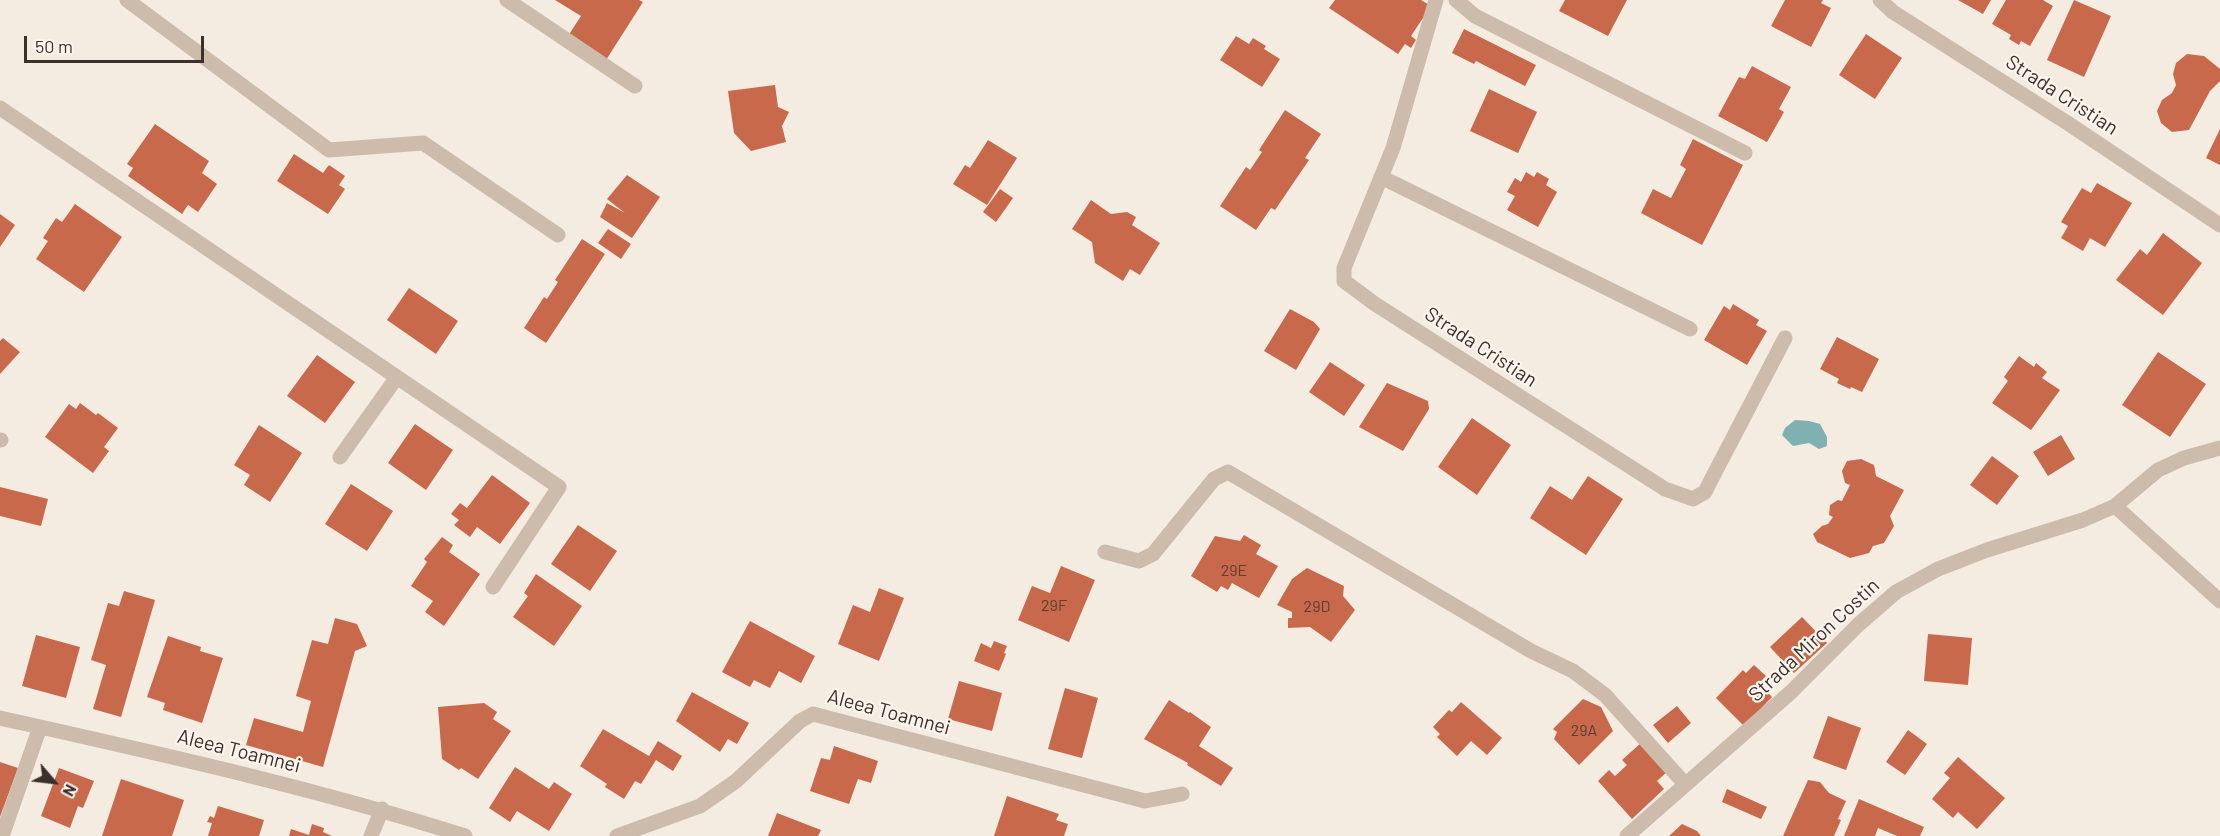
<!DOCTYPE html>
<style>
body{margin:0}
#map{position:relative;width:2220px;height:836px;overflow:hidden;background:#f4ebe1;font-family:Barlow,sans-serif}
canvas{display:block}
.north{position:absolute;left:24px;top:752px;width:60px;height:60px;-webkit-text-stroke:4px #fbf5ee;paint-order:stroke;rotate:118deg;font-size:16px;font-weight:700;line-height:24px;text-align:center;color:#3b302b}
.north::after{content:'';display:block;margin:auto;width:21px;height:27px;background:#3b302b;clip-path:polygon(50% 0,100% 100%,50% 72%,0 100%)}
.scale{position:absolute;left:24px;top:36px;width:180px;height:27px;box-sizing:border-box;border:3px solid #3b302b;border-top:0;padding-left:8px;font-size:18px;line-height:21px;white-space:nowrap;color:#3b302b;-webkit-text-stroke:4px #fbf5ee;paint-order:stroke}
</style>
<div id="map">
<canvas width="2220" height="836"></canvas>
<div class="north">N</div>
<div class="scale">50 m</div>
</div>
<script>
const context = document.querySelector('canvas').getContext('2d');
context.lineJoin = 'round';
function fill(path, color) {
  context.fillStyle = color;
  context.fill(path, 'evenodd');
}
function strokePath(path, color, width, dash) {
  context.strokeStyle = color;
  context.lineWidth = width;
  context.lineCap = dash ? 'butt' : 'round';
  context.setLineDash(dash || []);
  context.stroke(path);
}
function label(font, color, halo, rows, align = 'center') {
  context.font = font + ' Barlow,sans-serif';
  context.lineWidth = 4.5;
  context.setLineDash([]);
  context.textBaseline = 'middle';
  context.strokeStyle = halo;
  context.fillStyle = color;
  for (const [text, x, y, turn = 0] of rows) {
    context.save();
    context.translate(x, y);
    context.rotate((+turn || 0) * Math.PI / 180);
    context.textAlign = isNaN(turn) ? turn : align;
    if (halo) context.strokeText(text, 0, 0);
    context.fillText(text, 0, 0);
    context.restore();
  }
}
fill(new Path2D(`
 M1795,420L1809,421L1820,424L1827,437V446L1819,449L1809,443L1793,446L1782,435L1785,428Z`), '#7fb0b2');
fill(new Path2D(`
 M555,0H639L643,2L606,60L568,36L581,16Z
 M1335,0H1421L1431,6L1411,36L1416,40L1411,48L1405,44L1398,54L1329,8Z
 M1565,0H1627L1608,36L1559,11Z
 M1785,0H1823L1821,3L1831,8L1811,47L1771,26Z
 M1958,0H1991L1983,14Z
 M2006,0H2043L2053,6L2030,46L2021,41L2019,45L2009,39L2011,35L1992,24Z
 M2074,0L2111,16L2084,77L2047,60Z
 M1464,29L1536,65L1525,86L1476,61L1474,64L1452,53Z
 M1866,34L1902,58L1875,99L1839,75Z
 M1236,36L1249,44L1253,38L1266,46L1264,49L1280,59L1262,87L1220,60Z
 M2187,54L2204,56L2220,69V81L2210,91L2189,130L2172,132L2161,123L2157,111L2162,100L2172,93L2176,85L2173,74L2176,63Z
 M1752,66L1791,87L1779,109L1784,112L1767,142L1718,116L1739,77L1745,79Z
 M775,85L778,107L789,112L782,126L786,142L751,151L734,133L728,91Z
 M1489,89L1537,112L1518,153L1470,131Z
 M1285,110L1321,134L1305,158L1309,160L1275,210L1271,208L1256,230L1220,206L1246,167L1250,170L1262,152L1259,150Z
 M155,124L209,161L202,173L217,184L198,212L188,205L182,214L128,176L133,168L127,164Z
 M2220,129V165L2206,158Z
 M1693,139L1743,165L1702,245L1641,213L1653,189L1671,198L1686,169L1680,165Z
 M988,140L1017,158L987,205L953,184L965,165L970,168Z
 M294,154L323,173L329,165L345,176L339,185L345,189L328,214L277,181Z
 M1526,172L1534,177L1537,172L1549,179L1546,185L1557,192L1538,227L1507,210L1515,196L1507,192L1515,178L1521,182Z
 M627,175L660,197L632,238L600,217L607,203L625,213L607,199Z
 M2097,183L2132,203L2105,247L2090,238L2083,251L2061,238L2068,226L2061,222L2082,188L2091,193Z
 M1000,189L1013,198L996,222L983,212Z
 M1091,200L1111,214L1127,212L1136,217L1132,225L1160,243L1140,275L1130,269L1123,281L1095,263L1092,242L1072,229Z
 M75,204L122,237L84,292L36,259L48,241L43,238L56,218L62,222Z
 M0,214L15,225L0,247Z
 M608,229L631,244L621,259L598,243Z
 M2163,233L2202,263L2163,315L2116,280L2140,249L2147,255Z
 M582,239L605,254L546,343L524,328L544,297L547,299L558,282L555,280Z
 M409,288L458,321L436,354L387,320Z
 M1733,304L1759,320L1756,325L1767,331L1747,365L1704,340L1724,306L1730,310Z
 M1290,309L1314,322L1320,329L1296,370L1264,351Z
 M1837,337L1879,359L1862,392L1851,387L1850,389L1837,383L1839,379L1820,369Z
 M3,338L20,352L0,374V341Z
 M2158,352L2206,384L2170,437L2122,405Z
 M317,355L355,382L325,423L287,396Z
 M2019,356L2034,367L2036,363L2047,372L2042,378L2060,390L2031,430L1992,403L2008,381L2004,377Z
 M1330,362L1365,385L1344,416L1309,392Z
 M1387,383L1428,401L1429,409L1403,451L1359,427Z
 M80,403L96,415L98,413L118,428L104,447L109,451L93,473L45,437L69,404L76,409Z
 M1472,418L1511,445L1477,495L1438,467Z
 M415,424L453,450L426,490L388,463Z
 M259,425L302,453L270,502L244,485L250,475L234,465Z
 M2061,435L2075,459L2048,476L2033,452Z
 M1992,456L2019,476L1997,505L1970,485Z
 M1861,459L1874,465L1876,476L1904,490L1890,516L1894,526L1884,543L1873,546L1869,553L1850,558L1817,542L1813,534L1822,526L1828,524L1833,517L1829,515L1830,505L1838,500L1842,501L1850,485L1845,483L1842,471L1847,461Z
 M492,475L530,503L500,544L477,527L470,537L454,525L459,520L451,514L460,503L467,508Z
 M1588,476L1623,499L1586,555L1530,518L1550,486L1572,500Z
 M351,484L393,511L367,551L325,524Z
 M0,487L48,499L41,526L0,516Z
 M578,525L617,551L590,591L551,564Z
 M1244,535L1261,545L1256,554L1278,566L1259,598L1232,583L1228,590L1221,586L1217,592L1191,576L1215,536L1240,541Z
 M442,537L453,545L449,552L480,574L444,626L425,612L433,601L411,586L427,562L424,559Z
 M1061,566L1095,580L1069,642L1018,620L1032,586L1050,593Z
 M1307,568L1344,586L1343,596L1355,610L1331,642L1310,627L1288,628V618H1292V612L1277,605L1292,579Z
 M536,574L582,606L554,646L513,617L528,596L524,593Z
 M879,588L904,598L879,661L838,644L853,605L870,612Z
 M124,591L155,600L121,717L93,709L106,665L91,660L108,603L119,606Z
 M1802,617L1827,643L1794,673L1770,647Z
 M335,618L357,624L367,646L355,651L323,767L246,745L254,718L303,732L311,701L296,696L312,640L328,644Z
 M750,621L815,656L801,683L779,671L770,688L754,680L750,687L722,672Z
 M1928,634L1972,638L1968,685L1924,681Z
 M36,635L80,647L66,698L22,686Z
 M168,636L201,647L200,651L223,658L202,723L163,710L165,703L147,697Z
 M994,641L1007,646L1004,653L1006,654L999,671L974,661L981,643L991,648Z
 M1754,665L1766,676L1759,683L1772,697L1744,726L1716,698L1743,670L1746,673Z
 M959,681L1002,693L992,731L948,719Z
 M1065,688L1098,698L1082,758L1048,749Z
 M692,692L749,723L737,744L728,739L720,752L676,721Z
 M1583,699L1601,707L1613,731L1579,765L1554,739L1557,732L1553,729Z
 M1169,700L1189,713L1190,712L1211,727L1199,746L1233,768L1221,786L1187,765L1188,763L1144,739Z
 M1461,702L1502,738L1487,755L1471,741L1457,756L1437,737L1440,734L1433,727L1449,710L1452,712Z
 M484,703L497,712L493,719L511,731L478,779L461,768L459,770L442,759L438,707Z
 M1677,706L1691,723L1668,743L1653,725Z
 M1828,716L1861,728L1846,770L1813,758Z
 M603,729L649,756L658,741L682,756L673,771L656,760L641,784L635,781L624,799L605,787L607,784L580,766Z
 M1908,730L1927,744L1905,775L1886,762Z
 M1642,742L1668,771L1657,781L1664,789L1632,819L1598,781L1609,770L1615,776L1627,765L1622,760Z
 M834,746L878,761L871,783L858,779L849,804L810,791L821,758L830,760Z
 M1958,757L2005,798L1977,829L1958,812L1953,818L1932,799L1950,778L1944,773Z
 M0,762L18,768L0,817Z
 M515,767L549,789L554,782L572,794L549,831L517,811L510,822L489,808Z
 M59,768L94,781L83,808L78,806L70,828L41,816Z
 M121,779L184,800L172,836H102Z
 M1808,780L1820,782L1829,793L1846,801L1838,819L1841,820L1834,836H1783Z
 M1727,789L1767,807L1761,819L1722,802Z
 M1007,796L1059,814L1056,820L1068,824L1064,836H994Z
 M1859,799L1924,827L1920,836H1897L1878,828L1875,836H1844Z
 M218,806L264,820L259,836H208L212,823L207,822L210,816L214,818Z
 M777,813L821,830L818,836H768Z
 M312,824L324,828L323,832L332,836H289L291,829L309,835Z
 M1682,824L1697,831L1701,836H1669Z`), '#c8694b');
strokePath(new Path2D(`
 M127,0L329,150L423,143L558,235
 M507,0L635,86
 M1436,0L1393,148L1344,268V281L1375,304L1665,489L1693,499L1705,492L1710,482L1785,338
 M1456,0L1475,16L1745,153
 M1880,0L1893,12L2069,124L2220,225
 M0,108L559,487L493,587
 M1381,177L1690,329
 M0,440H1
 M340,457L397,377
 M2115,506L2220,601
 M1105,552L1139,561L1153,554L1214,479L1228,472L1531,651L1573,671L1605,695L1685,784
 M0,718C156,753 312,787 465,836
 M2,836L40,727
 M371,836L382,809
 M617,836L700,806L736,781L800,721L813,714L1145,801L1182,794
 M1627,836L1791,692L1858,625L1896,592L1938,569L1987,550L2083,520L2115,506L2158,470L2184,458L2220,448`), '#cdbbac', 15);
label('16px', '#5e3e33', null, [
 ["29E",1234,571],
 ["29F",1054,606],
 ["29D",1317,607],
 ["29A",1584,731]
]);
label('20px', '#3b302b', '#fbf5ee', [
 ["Strada Cristian",2062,95,33],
 ["Strada Cristian",1481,347,33],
 ["Strada Miron Costin",1814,640,-43],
 ["Aleea Toamnei",889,712,15],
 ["Aleea Toamnei",239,751,14]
]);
</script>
